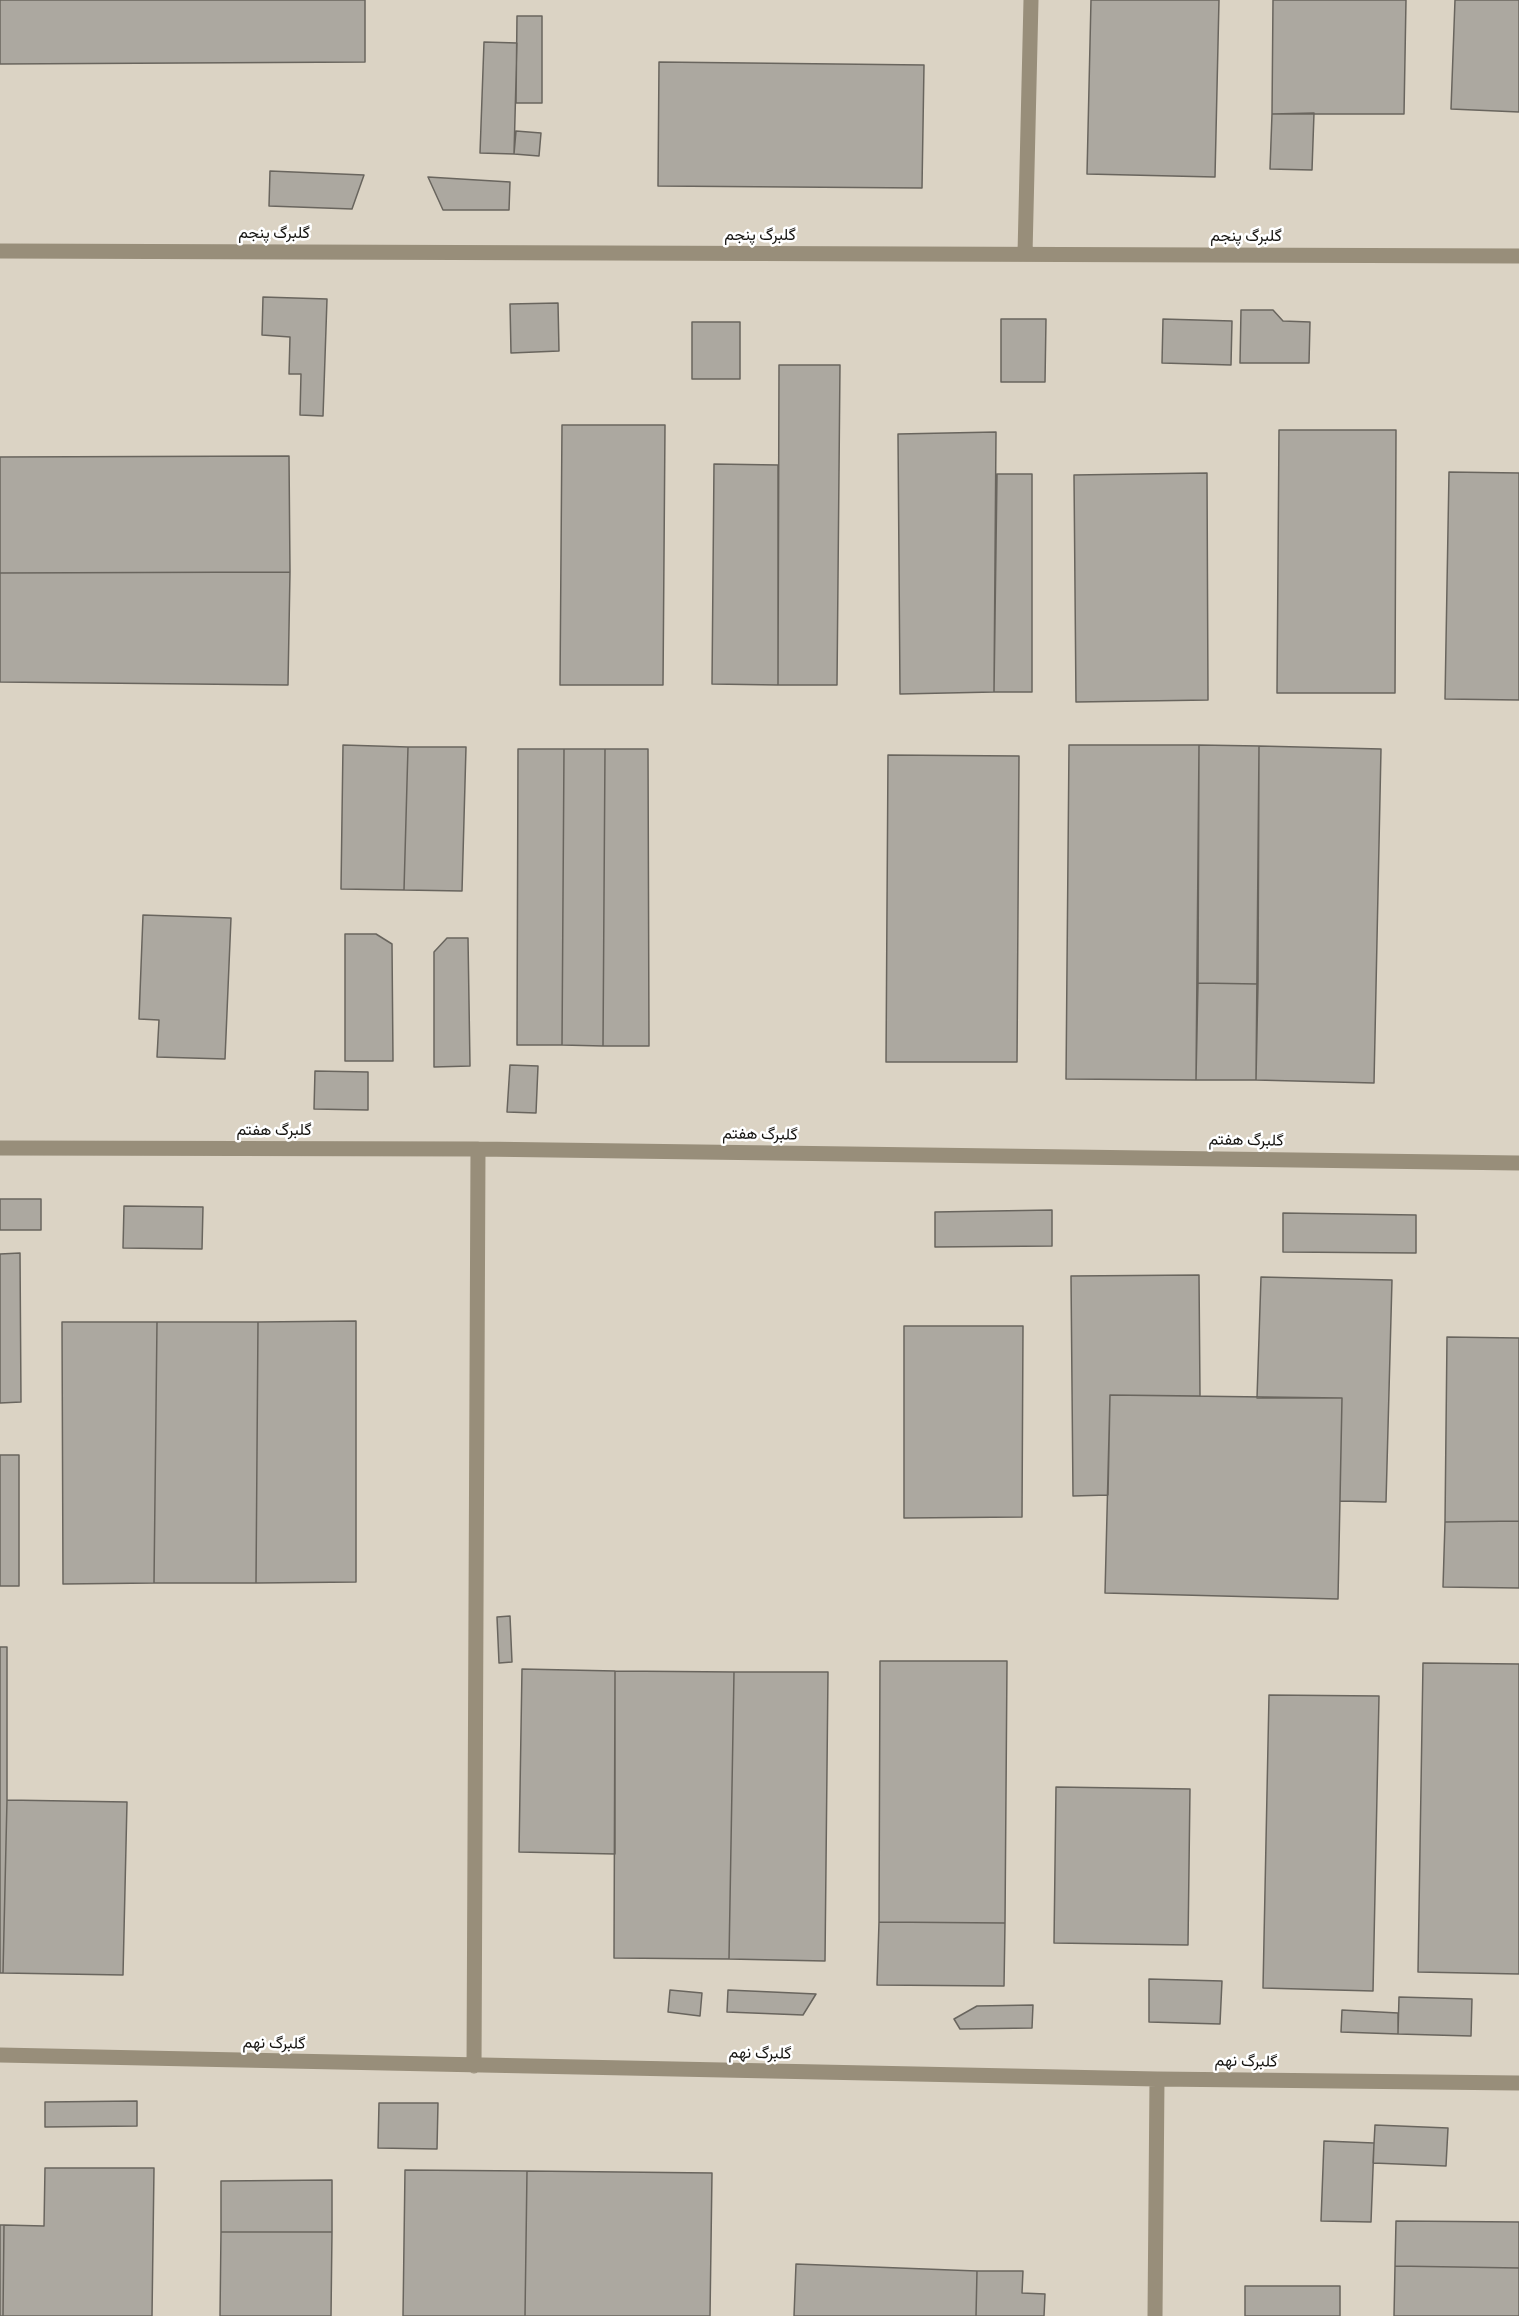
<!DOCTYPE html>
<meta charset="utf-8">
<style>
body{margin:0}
canvas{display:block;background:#e3ded6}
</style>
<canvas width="1519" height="2316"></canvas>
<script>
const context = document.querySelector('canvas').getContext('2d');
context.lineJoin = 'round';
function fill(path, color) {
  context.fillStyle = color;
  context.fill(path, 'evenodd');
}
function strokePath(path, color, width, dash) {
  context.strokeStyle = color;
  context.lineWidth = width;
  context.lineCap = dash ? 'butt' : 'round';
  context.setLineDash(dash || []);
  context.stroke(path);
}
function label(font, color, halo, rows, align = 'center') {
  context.font = font + ' "Source Serif 4",Vazirmatn,serif';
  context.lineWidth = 5;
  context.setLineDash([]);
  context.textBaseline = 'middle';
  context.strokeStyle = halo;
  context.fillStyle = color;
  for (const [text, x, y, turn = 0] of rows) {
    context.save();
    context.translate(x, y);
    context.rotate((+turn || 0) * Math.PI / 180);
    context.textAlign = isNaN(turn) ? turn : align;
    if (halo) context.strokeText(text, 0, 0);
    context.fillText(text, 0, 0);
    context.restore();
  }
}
fill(new Path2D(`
 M0,0H1519V2316H0Z`), '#dbd3c4');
const building = new Path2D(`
 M0,0H365V62L0,64Z
 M1091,0H1219L1215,177L1087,174Z
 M1273,0H1406L1404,114H1272Z
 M1455,0H1519V112L1451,109Z
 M517,16H542V103H516Z
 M484,42L517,43L514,154L480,153Z
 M659,62L924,65L922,188L658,186Z
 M1314,113L1312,170L1270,169L1272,114Z
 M516,131L541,133L539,156L514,154Z
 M270,171L364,175L352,209L269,206Z
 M428,177L510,182L509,210H443Z
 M263,297L327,299L323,416L300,415L301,374H289L290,337L262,335Z
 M558,303L559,351L511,353L510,304Z
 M1241,310H1273L1283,321L1310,322L1309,363H1240Z
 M1001,319H1046L1045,382H1001Z
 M1163,319L1232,321L1231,365L1162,363Z
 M692,322H740V379H692Z
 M779,365H840L837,685H778Z
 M562,425H665L663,685H560Z
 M1279,430H1396L1395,693H1277Z
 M996,432L994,692L900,694L898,434Z
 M289,456L290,572L0,573V457Z
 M714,464L778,465V685L712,684Z
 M1449,472L1519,473V700L1445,699Z
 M1207,473L1208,700L1076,702L1074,475Z
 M997,474H1032V692H994Z
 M290,572L288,685L0,682V573Z
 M343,745L408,747L404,890L341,889Z
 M1069,745H1199L1196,1080L1066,1079Z
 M1199,745L1259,746L1258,984L1198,983Z
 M1259,746L1381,749L1374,1083L1256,1080Z
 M408,747H466L462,891L404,890Z
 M518,749H564L562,1045H517Z
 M564,749H605L603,1046L562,1045Z
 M605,749H648L649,1046H603Z
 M888,755L1019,756L1017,1062H886Z
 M143,915L231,918L225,1059L157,1057L159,1020L139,1019Z
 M345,934H376L392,944L393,1061H345Z
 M447,938H468L470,1066L434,1067V952Z
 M1198,983L1258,984L1256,1080H1196Z
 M510,1065L538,1066L536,1113L507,1112Z
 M315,1071L368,1072V1110L314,1109Z
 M0,1199H41V1230H0Z
 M124,1206L203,1207L202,1249L123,1248Z
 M1052,1210V1246L935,1247V1212Z
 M1283,1213L1416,1215V1253L1283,1252Z
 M20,1253L21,1402L0,1403V1254Z
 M1199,1275L1200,1396L1110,1395L1108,1495L1073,1496L1071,1276Z
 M1261,1277L1392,1280L1386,1502L1340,1501L1342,1398H1257Z
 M356,1321V1582L256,1583L258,1322Z
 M62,1322H157L154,1583L63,1584Z
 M157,1322H258L256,1583H154Z
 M904,1326H1023L1022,1517L904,1518Z
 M1447,1337L1519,1338V1521L1445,1522Z
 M1110,1395L1342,1398L1338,1599L1105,1593Z
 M0,1455H19V1586H0Z
 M1519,1521V1588L1443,1587L1445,1522Z
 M510,1616L512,1662L499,1663L497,1617Z
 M0,1647H7V1800L3,1973H0Z
 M880,1661H1007L1005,1923L879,1922Z
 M1423,1663L1519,1664V1974L1418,1972Z
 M522,1669L615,1671V1854L519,1852Z
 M615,1671L734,1672L729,1959L614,1958Z
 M734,1672H828L825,1961L729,1959Z
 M1269,1695L1379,1696L1373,1991L1263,1988Z
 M1056,1787L1190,1789L1188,1945L1054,1943Z
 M7,1800L127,1802L123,1975L3,1973Z
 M879,1922L1005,1923L1004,1986L877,1985Z
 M1149,1979L1222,1981L1220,2024L1149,2022Z
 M670,1990L702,1993L700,2016L668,2012Z
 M728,1990L816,1994L803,2015L727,2012Z
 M1399,1997L1472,1999L1471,2036L1398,2034Z
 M1033,2005L1032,2028L960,2029L954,2019L977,2006Z
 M1342,2010L1398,2013V2034L1341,2032Z
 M137,2101V2126L45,2127V2102Z
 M379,2103H438L437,2149L378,2148Z
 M1375,2125L1448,2128L1446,2166L1373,2163Z
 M1324,2141L1374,2143L1371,2222L1321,2221Z
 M45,2168H154L152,2316H3L4,2225L44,2226Z
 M405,2170L527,2171L525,2316H403Z
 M527,2171L712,2173L710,2316H525Z
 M332,2180V2232H221V2181Z
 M1396,2221L1519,2222V2268L1395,2266Z
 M0,2225H4L3,2316H0Z
 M221,2232H332L331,2316H220Z
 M796,2264L977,2271L976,2316H794Z
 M1395,2266L1519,2268V2316H1394Z
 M977,2271H1023L1022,2293L1045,2294L1044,2316H976Z
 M1245,2286H1340V2316H1245Z`);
fill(building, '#aca8a0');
strokePath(building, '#69655e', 1.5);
strokePath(new Path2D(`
 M0,251L1519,256
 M1025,254L1031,0
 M0,1148L478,1149L1519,1163
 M0,2055L1157,2079L1519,2083
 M474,2066L478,1149
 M1155,2316L1157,2079`), '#988e7a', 15);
label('16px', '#161512', '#fff', [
 ["گلبرگ پنجم",274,234],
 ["گلبرگ پنجم",760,236],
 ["گلبرگ پنجم",1246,237],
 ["گلبرگ هفتم",274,1131],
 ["گلبرگ هفتم",760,1135,1],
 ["گلبرگ هفتم",1246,1141,1],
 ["گلبرگ نهم",274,2044,1],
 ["گلبرگ نهم",760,2054,1],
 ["گلبرگ نهم",1246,2062,1]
]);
</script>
